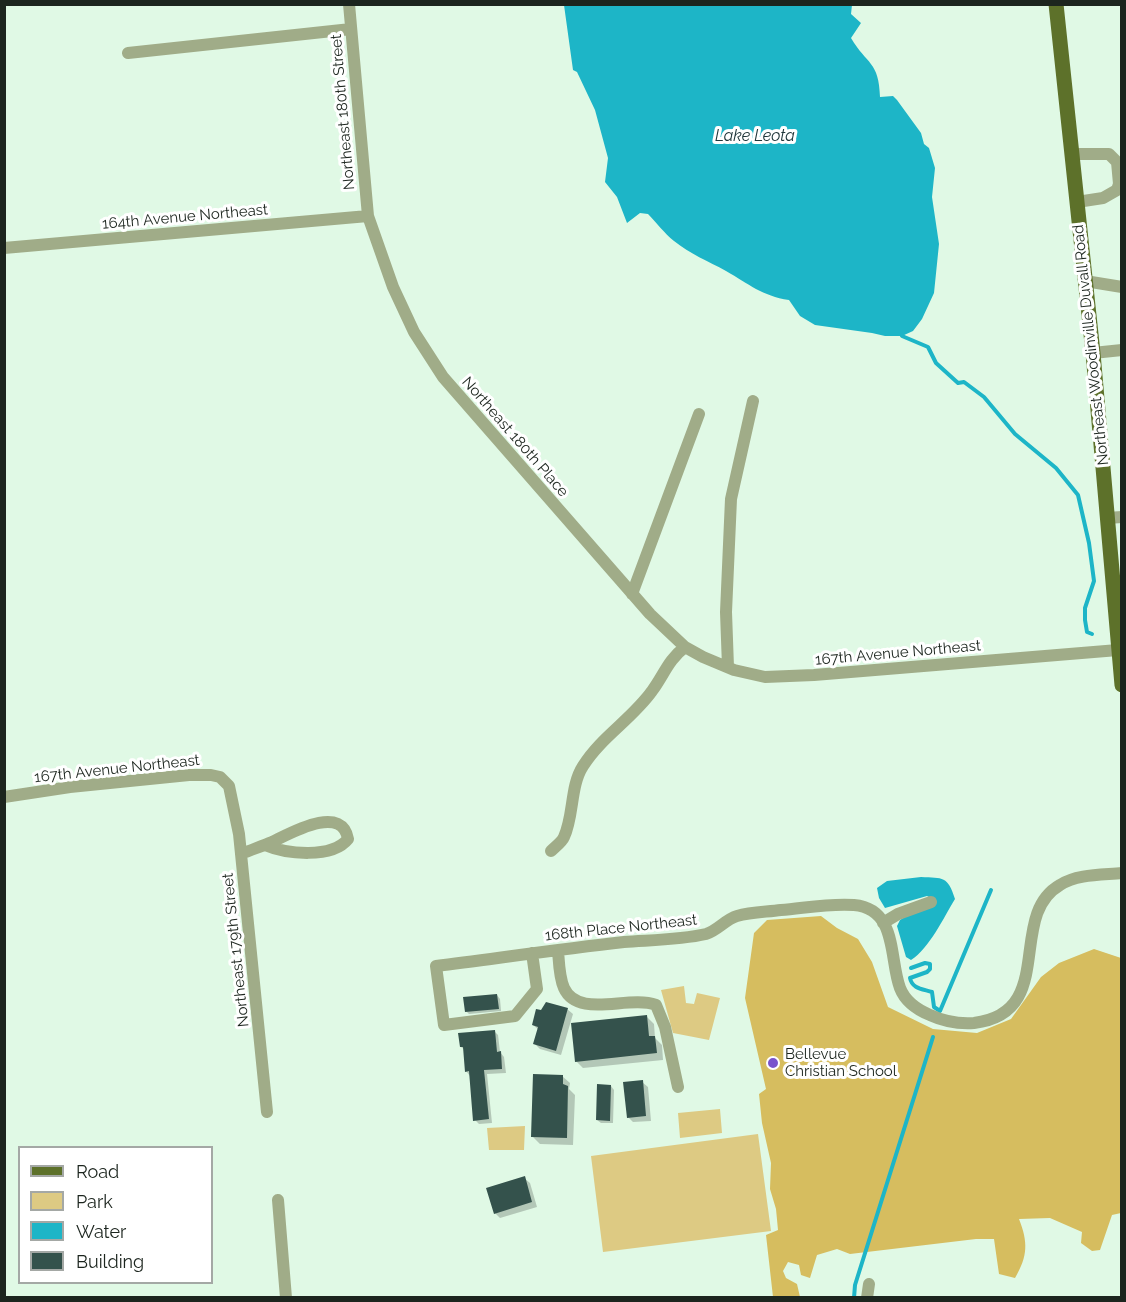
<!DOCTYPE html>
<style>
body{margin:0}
#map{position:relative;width:1126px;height:1302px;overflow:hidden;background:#e0f9e5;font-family:Raleway,sans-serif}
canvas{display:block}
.frame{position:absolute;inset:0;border:6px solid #1c251e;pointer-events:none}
.legend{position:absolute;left:18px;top:1146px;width:195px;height:138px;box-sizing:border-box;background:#fff;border:2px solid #a4a8a5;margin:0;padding:8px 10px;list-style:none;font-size:18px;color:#1c251e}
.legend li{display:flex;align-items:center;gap:12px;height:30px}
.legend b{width:30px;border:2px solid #a4a8a5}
</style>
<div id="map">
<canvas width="1126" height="1302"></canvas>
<div class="frame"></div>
<ul class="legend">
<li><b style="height:8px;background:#5d712a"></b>Road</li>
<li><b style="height:16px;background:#ddca83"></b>Park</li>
<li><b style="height:16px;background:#1db5c7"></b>Water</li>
<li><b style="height:16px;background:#34524c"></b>Building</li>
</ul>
</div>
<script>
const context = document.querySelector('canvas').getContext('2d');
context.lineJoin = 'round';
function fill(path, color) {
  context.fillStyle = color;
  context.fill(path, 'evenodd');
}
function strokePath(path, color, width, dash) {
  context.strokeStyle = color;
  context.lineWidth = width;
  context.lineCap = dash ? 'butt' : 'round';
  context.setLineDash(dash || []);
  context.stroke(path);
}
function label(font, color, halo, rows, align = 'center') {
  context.font = font + ' Raleway,sans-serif';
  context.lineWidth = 6;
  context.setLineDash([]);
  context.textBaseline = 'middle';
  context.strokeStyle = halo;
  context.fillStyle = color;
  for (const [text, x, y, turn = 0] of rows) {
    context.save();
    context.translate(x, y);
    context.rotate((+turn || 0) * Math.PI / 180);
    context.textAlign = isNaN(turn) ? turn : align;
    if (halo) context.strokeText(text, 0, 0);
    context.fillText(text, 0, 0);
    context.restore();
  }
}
fill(new Path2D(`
 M684,986L686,1003L694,1004L697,993L720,998L709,1040L673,1033L661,990Z
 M720,1109L722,1133L680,1138L678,1113Z
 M525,1126L524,1150H489L487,1128Z
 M758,1134L771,1231L603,1252L591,1156Z`), '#ddca83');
fill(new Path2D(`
 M821,916L837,928L858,939L872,962L888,1007L933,1029L977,1033L1011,1019L1041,977L1059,963L1094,949L1121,958V1213L1112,1215L1100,1250L1092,1251L1081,1243L1082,1232L1050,1218L1019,1219C1028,1242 1028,1256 1015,1278L999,1274L994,1239H976L850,1254L837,1249L817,1255L810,1278L801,1275L799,1265L788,1262L783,1271L786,1278L797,1284L800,1297H773L766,1235L778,1230L776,1209L770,1189L771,1163L762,1123L759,1094L766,1089L745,998L754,933L767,920Z`), '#d6bd5f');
fill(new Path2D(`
 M564,5H852L851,14L861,23L851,38C867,65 879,61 880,97L893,96L897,100L921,133L924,144L929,148L935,168L932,197L939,244L934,293L922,319L913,331L902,336H885L872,333L815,325L800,316L789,300C762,296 749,284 726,271C708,261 690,254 674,241C664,233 657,223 648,214L640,213L627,223L617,197L605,182L608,158L595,110L577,72L573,70Z
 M921,877C943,878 948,876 955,899C944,917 929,949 911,960L906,957L897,926L900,920L933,899L927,896L885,908L879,898L877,888L887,881Z`), '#1db5c7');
fill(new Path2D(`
 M497,995L500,999L501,1011L469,1014L466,1011Z
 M567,1009L573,1014L561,1055L540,1049L535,1044L539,1030L533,1025Z
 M646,1016L654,1024L655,1038L662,1045L663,1060L583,1068L576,1061Z
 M494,1031L498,1035L500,1052L504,1057L506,1073L487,1074L492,1123L479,1124L475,1120L470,1076L466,1071L465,1050L461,1047Z
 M562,1076L570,1083L569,1089L575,1095L573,1145L540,1144L533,1137Z
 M642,1082L648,1087L651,1121L633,1122L628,1117Z
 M611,1086L614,1090L613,1123H601L597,1120Z
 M524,1178L530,1183L537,1207L500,1218L495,1213Z`), '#0003');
strokePath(new Path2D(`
 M902,336L928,347L936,363L958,383L964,382L984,397L1015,434L1056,468L1078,495L1089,543L1094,581L1085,608V620L1087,632L1092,634
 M911,968L925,963L930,964V969L927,972L910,978C912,989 923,989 932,992L934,1007L940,1011L991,890
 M854,1298L855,1285L933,1037`), '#1db5c7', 4);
fill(new Path2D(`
 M497,994L499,1009L465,1012L463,997Z
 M546,1002L568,1008L556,1051L533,1044L538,1027L532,1025L536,1009L541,1010Z
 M647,1015L649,1036H655L657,1053L575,1062L571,1023Z
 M495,1030L497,1052L501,1051L502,1069L484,1070L489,1119L473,1121L469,1071L465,1072L463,1047H460L458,1033Z
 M533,1074L563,1075V1084L568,1086L567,1138L531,1137Z
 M643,1080L646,1116L627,1118L623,1082Z
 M597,1084L611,1085L610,1121L596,1120Z
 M525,1176L532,1202L494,1214L486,1188Z`), '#34524c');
strokePath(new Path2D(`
 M349,4L368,216L393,287L414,332L443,377L650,614L685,647L703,657L734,670L765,677L814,675L1118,650
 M128,53L351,29
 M1072,154H1109L1117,162L1119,184L1117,190L1103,198L1077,202
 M4,248L368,216
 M1085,281L1122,287
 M1093,353L1122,350
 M1107,518L1122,517
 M632,594L699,414
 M728,667L726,612L731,499L753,401
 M4,797L70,787L189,775H211L220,777L229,786L239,834L267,1112
 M551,851C555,847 562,842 564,837C574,816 570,786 583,766C601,737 632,719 652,691C664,675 668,660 685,647
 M241,854C251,850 262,846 272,842C289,834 342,803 348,839C332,859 286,854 265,845
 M883,923L898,914L931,902
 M558,950C559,962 559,977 564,988C578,1019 628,995 656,1005L665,1027L678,1087
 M532,953L537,989L515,1016L444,1025L436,966C499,958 561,949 624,942C651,940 680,940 706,934C717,931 726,919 737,916C751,912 767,912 781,910C805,908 830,903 854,905C898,909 889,959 900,988C905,1001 918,1010 930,1015C943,1021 959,1024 974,1023C1058,1013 1006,916 1060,885C1077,874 1102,875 1122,873
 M278,1200L286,1298
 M867,1298L869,1284`), '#a0ac88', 12);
strokePath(new Path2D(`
 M1056,4L1093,353L1122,685`), '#5d712a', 15);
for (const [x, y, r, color] of [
 [773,1063,6,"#7853cc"]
]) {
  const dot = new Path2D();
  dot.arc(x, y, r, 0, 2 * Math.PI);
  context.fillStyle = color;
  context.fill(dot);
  strokePath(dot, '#fff', 2);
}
label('15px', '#1c251e', '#fff', [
 ["Northeast 180th Street",343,112,-95],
 ["164th Avenue Northeast",185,217,-5],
 ["Northeast Woodinville Duvall Road",1091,345,-96],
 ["Northeast 180th Place",515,437,49],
 ["167th Avenue Northeast",898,653,-5],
 ["167th Avenue Northeast",117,769,-6],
 ["168th Place Northeast",621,928,-6],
 ["Northeast 179th Street",236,950,-96]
]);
label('15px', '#1c251e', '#fff', [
 ["Bellevue",785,1054],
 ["Christian School",785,1071]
], 'left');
label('italic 16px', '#20363a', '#fff', [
 ["Lake Leota",755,136]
]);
</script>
